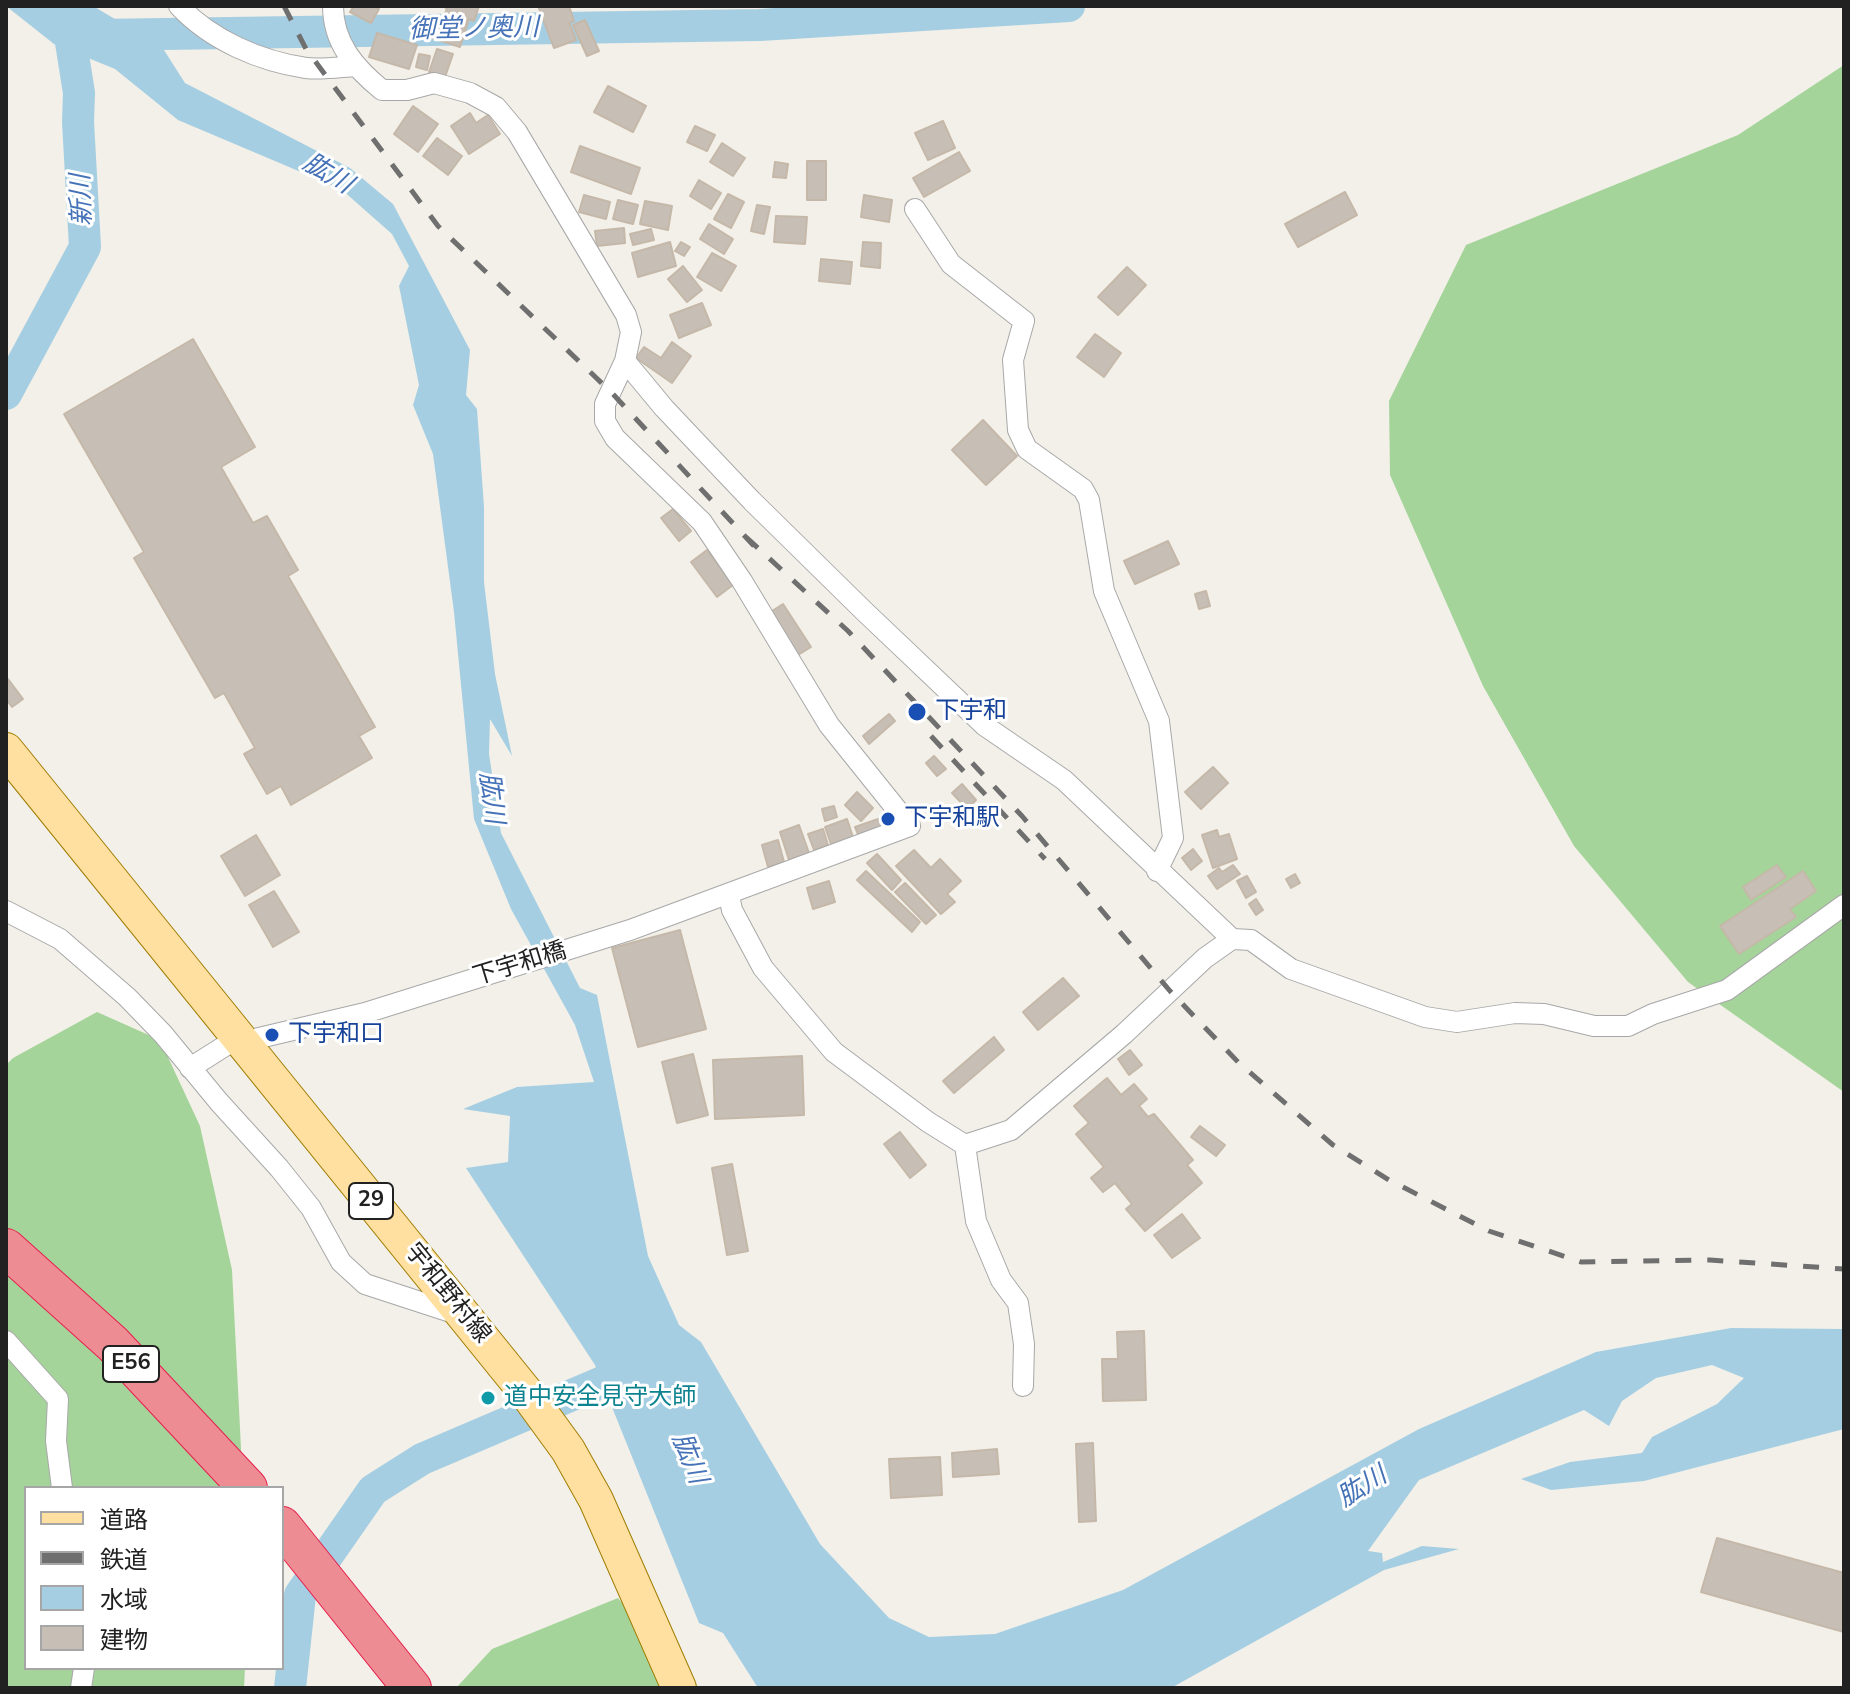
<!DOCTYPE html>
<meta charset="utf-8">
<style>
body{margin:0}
#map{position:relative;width:1850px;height:1694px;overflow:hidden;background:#f2f0e8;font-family:"Nunito Sans","Noto Sans JP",sans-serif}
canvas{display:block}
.frame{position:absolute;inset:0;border:8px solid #212121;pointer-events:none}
.legend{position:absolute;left:24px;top:1486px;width:260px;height:184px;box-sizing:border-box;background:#fff;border:2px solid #a6a6a6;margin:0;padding:10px 14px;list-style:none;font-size:24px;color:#212121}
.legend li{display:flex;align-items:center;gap:16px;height:40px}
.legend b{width:40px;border:2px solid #a6a6a6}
</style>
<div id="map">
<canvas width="1850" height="1694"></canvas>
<div class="frame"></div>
<ul class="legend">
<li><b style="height:10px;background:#ffe0a0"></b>道路</li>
<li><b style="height:10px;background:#6f6f6f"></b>鉄道</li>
<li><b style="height:22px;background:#a6cee2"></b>水域</li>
<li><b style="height:22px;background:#c7bfb6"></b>建物</li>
</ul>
</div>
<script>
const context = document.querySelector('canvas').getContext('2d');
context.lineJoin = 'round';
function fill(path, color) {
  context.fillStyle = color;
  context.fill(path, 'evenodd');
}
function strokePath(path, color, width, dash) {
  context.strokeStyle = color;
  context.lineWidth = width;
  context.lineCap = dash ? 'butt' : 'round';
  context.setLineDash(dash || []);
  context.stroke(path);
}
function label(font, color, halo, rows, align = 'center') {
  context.font = font + ' "Nunito Sans","Noto Sans JP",sans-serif';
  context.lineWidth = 6;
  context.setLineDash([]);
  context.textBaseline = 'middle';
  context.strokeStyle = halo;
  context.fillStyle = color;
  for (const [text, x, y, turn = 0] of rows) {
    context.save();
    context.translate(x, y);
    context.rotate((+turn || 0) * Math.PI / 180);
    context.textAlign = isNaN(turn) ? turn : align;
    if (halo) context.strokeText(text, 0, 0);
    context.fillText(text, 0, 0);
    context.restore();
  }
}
fill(new Path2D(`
 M1844,65V1092L1688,982L1574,846L1483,686L1390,475L1389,401L1466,245L1738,135Z
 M97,1012L160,1040L200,1126L232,1270L243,1488H26V1668H245L244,1688H6V1065L13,1058Z
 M618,1598L680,1673L686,1688H456L492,1649Z`), '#a5d49a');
fill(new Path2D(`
 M6,6H93L162,47L185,83L350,168L393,204L470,350L466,395L477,409L484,507V582L495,674L512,756L490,719L489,754L501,833L580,988L597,995L648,1256L679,1325L701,1342L820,1544L889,1618L929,1637L995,1634L1123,1590L1419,1429L1596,1352L1731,1328L1844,1329V1429L1644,1481L1551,1490L1521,1479L1570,1462L1642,1453L1652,1437L1717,1404L1744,1378L1712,1365L1656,1378L1622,1401L1609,1426L1584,1410L1419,1480L1368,1551L1382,1553L1383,1562L1422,1546L1459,1549L1384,1570L1171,1688H758L723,1633L699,1623L595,1365L466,1168L508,1162L510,1116L463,1109L517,1087L594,1082L575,1025L511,909L474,819L454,612L433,454L413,405L419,385L399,286L409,266L392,234L341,189L178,120L115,69L54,44Z`), '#a6cee2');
strokePath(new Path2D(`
 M98,35L760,25L1069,6
 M6,394L85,247L78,122L79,93L70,36
 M290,1688L300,1595L373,1490L422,1459L640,1366`), '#a6cee2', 32);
const building = new Path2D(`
 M354,6H373L379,9L371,23L350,12Z
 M441,6H479L474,21L469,19L460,47L426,36L432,18L442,22L447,8Z
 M538,6H569L574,21L569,23L576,40L554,48Z
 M585,20L599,51L587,56L573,25Z
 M377,33L417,45L409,69L369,57Z
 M437,49L453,54L445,77L429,72Z
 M419,54L430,56L427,70L416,67Z
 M608,86L646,106L633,132L594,112Z
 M413,106L438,124L418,152L394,134Z
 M470,113L476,123L488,115L500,134L469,154L451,126Z
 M943,121L955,148L928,160L915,133Z
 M695,126L715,135L707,151L687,142Z
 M437,138L462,156L448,175L423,156Z
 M722,143L745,158L733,176L710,162Z
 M580,146L640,168L631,194L571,172Z
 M959,152L970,171L924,197L913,178Z
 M807,161H826V200H807Z
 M775,162L788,164L786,178L773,177Z
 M699,180L721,193L711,209L690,196Z
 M1345,192L1357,215L1298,247L1285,224Z
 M728,194L744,202L731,228L714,219Z
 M584,195L610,202L606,219L579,212Z
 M864,195L892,200L889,222L861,217Z
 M618,200L638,205L633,224L613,219Z
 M645,201L672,206L668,230L640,224Z
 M757,205L770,207L764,234L751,231Z
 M776,216L807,217L805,244L774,242Z
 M709,224L733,239L724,254L700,239Z
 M624,228L625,243L597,246L595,231Z
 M651,229L654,240L633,245L630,234Z
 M670,242L676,266L638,277L632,253Z
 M681,242L690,247L684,256L675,251Z
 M863,242L881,243L880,268L861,266Z
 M712,253L736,266L721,291L697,277Z
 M821,259L852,262L850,284L819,281Z
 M683,266L702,290L687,302L668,279Z
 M1127,267L1146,285L1118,315L1098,297Z
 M702,303L711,325L679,338L670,315Z
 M1095,334L1121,353L1104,377L1077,357Z
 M193,339L255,447L221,467L253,523L267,516L298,570L288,576L375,727L359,736L372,758L291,805L281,786L267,794L244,754L255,748L224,693L215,698L134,558L144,552L64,414Z
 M672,342L691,356L672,383L636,358L644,347L661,358Z
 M983,420L1017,456L986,485L952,450Z
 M673,509L691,531L679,541L661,518Z
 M1168,541L1179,564L1135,584L1124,561Z
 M707,550L733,585L717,597L691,562Z
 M1206,591L1210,606L1199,609L1195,594Z
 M783,604L811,647L798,655L769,613Z
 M8,679L23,699L12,707L6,699Z
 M889,714L895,721L869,744L863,736Z
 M934,756L946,769L937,776L926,763Z
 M1213,767L1228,783L1201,809L1185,792Z
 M962,784L976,800L967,809L952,793Z
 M857,792L873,808L861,821L845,805Z
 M834,806L837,817L825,821L822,809Z
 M884,817L888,828L860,839L855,827Z
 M847,819L853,837L831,844L825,827Z
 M799,825L809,853L789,860L780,832Z
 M823,829L828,845L814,850L808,834Z
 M1217,830L1219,837L1229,834L1237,859L1213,868L1202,835Z
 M256,835L280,875L245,896L221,856Z
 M778,840L784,862L768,867L762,845Z
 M1193,849L1202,861L1191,870L1182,858Z
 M914,850L931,868L940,859L961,881L947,894L955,902L941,914L896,866Z
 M877,854L901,880L892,890L867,863Z
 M1233,865L1240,874L1217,889L1208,876L1219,868L1222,872Z
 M1777,865L1786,877L1751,900L1743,887Z
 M866,871L920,922L912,932L857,880Z
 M1803,871L1816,891L1790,909L1796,917L1739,954L1720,926Z
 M1295,874L1300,883L1291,888L1286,879Z
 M1247,876L1256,892L1246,898L1237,881Z
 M829,881L835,902L813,909L807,888Z
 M905,883L936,915L926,924L895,892Z
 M274,891L299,932L273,947L249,905Z
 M1256,899L1263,910L1256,915L1249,904Z
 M680,930L706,1029L638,1047L612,948Z
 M1063,978L1079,996L1038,1030L1023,1012Z
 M994,1037L1004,1050L954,1093L943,1081Z
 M1130,1050L1142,1065L1129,1075L1118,1059Z
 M693,1054L708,1115L677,1123L662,1062Z
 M802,1056L804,1115L715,1119L713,1060Z
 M1107,1078L1121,1095L1134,1084L1147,1099L1139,1106L1148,1117L1154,1114L1193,1160L1187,1165L1202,1183L1145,1231L1126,1209L1132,1204L1115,1183L1103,1192L1091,1178L1104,1167L1076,1134L1089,1123L1074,1106Z
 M1200,1126L1225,1145L1216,1156L1191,1137Z
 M900,1132L926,1165L910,1178L884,1144Z
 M732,1164L748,1251L727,1255L712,1168Z
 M1182,1214L1200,1238L1172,1258L1154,1235Z
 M1144,1331L1146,1400L1103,1401L1102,1359H1118L1117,1332Z
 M1093,1443L1096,1521L1079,1522L1076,1444Z
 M997,1449L999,1474L953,1477L952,1453Z
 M940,1457L942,1495L891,1498L889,1459Z
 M1717,1538L1844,1573V1632L1701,1592Z`);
fill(building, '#c7bfb6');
strokePath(building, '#c5b8a9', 2);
const minor = new Path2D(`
 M179,6C211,40 259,61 306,68C321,70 340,67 356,66
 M915,209L951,264L1024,321L1013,360L1018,430L1027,449L1083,489L1089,500L1104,591L1159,721L1173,838L1157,871
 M625,361L664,408L752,501L864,611L985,726L1064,780L1232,939
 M729,895L732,910L763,968L834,1052L928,1122L965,1145L1011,1130L1124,1034L1205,958L1232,939L1251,940L1291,969L1425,1017L1457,1022L1515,1013L1544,1014L1594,1026H1628L1653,1014L1727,990L1844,905
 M6,911L60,939L127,997L163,1034L219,1102L279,1168L311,1208L341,1262L365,1284L460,1315
 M242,1042L365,1013L630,930L910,826L829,725L742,581L702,522L615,438L605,421V404L625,361L631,332L626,315L517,132L496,107L470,93L434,83L407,90H382C355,68 333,43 333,6
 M190,1068L239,1037
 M965,1145L976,1221L1001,1280L1018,1303L1024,1344L1023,1386
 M6,1341L58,1399L56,1441L62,1488
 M81,1688L84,1668`);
const primary = new Path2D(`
 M6,750L528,1395L568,1450L596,1500L679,1688`);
const motorway = new Path2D(`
 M6,1248L113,1344L248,1488
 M282,1526L412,1688`);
strokePath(minor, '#a8a8a8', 22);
strokePath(primary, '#9f7c00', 36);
strokePath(motorway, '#e61e4d', 40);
strokePath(minor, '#fff', 20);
strokePath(primary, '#ffe0a0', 34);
strokePath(motorway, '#ed8c93', 38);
strokePath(new Path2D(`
 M284,6L306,49L438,226L611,392L754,546
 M746,537L848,631L1022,816L1170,991L1238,1062L1333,1145L1389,1180L1489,1231L1581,1262L1710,1260L1844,1269
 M931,736L1045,859`), '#6f6f6f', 5, [16, 16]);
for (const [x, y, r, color] of [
 [917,712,10,"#1a4fb4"],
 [888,819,8,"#1a4fb4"],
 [272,1035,8,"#1a4fb4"],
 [488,1398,8,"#0f9aa8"]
]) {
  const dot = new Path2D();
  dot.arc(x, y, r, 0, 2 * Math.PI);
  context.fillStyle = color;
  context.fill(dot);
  strokePath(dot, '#fff', 3);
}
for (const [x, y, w] of [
 [371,1201,44],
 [131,1364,56]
]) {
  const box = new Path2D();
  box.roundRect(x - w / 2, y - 18, w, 36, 6);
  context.fillStyle = '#fff';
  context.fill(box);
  strokePath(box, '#212121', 2);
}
label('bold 22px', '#212121', null, [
 ["29",371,1201],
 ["E56",131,1364]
]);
label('24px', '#164399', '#fff', [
 ["下宇和",935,712],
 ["下宇和駅",904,819],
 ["下宇和口",288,1035]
], 'left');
label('24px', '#212121', '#fff', [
 ["下宇和橋",520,965,-17],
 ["宇和野村線",447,1294,51]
]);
label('24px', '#0d838f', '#fff', [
 ["道中安全見守大師",504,1398]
], 'left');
label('italic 26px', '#4673b8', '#fff', [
 ["御堂ノ奥川",474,30,-1],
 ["肱川",327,175,31],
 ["新川",83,200,-92],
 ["肱川",490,798,83],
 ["肱川",688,1459,68],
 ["肱川",1363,1488,-32]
]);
</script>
